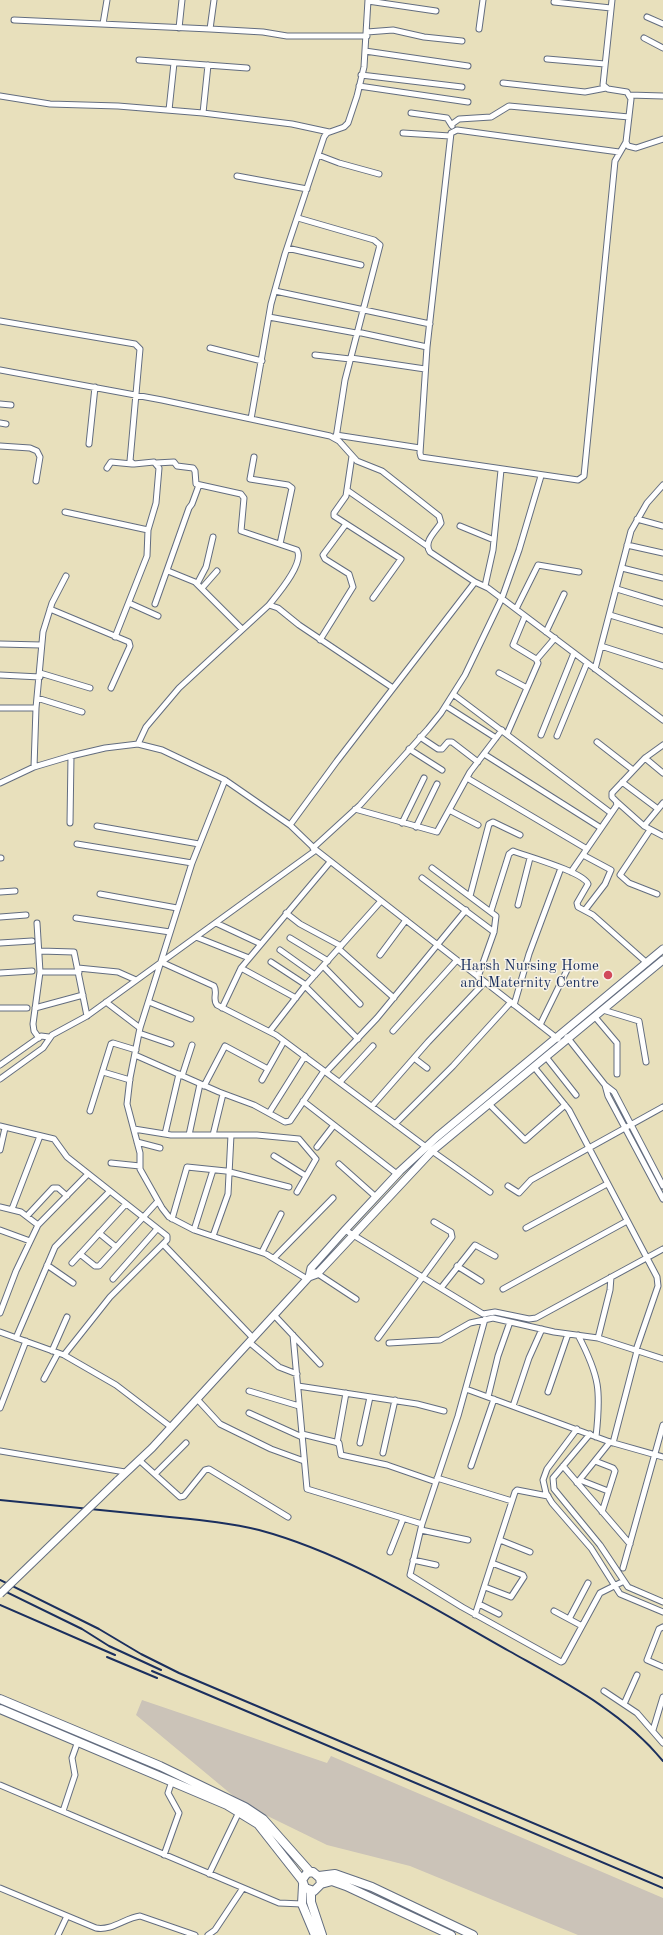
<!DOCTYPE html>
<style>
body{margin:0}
canvas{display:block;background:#e8e0bc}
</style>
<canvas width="663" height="1935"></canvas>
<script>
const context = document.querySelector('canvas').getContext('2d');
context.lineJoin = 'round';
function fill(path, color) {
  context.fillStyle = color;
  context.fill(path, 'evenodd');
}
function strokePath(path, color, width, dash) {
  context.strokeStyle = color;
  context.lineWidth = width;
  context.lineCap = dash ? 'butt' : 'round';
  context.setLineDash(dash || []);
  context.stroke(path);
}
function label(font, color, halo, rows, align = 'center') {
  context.font = font + ' "Old Standard TT",serif';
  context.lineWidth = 3;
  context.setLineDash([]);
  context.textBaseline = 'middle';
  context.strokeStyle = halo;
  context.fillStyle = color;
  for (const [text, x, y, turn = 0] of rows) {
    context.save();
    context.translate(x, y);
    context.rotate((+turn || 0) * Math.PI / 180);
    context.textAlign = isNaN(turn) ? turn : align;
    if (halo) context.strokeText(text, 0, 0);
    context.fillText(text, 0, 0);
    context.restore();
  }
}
fill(new Path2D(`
 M142,1700L327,1763L331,1756L663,1898V1935H578L410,1866L327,1845L243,1804L136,1715Z`), '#cbc3b8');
const street = new Path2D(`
 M368,0L364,67L357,96L348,123L344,127L327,133L324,137L285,254L271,304L251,419L330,436L339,441L357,461L382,471L439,516L441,523C435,532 423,542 430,552L475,582
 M612,0L603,85L608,89L627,92L631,99L626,142L628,146L636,148L663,139
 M368,1L436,11
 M554,2L611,8
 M647,17L663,24
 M14,20L210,29L263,32L287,36H367
 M103,24L107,0
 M179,28L182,0
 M210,29L214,0
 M479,29L483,0
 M367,32L393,30L424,37L462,41
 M644,38L663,48
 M365,51L468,66
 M547,59L605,64
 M139,60L247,68
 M361,75L462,87
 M503,83L585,92L606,88
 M359,86L468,102
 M629,95L663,96
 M0,96L50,104L118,106L203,113L292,124L329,132
 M169,110L174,63
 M203,113L208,65
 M411,113L447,118L452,126
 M452,124L459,119L491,117L509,106L629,117
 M403,133L450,136
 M619,152L457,130L451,133L427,347L420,453L421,457L578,480L584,476L615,161L626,142
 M318,155L339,163L379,174
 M237,176L307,189
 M298,218L374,240L380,245L345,380L336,438
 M287,248L361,265
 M275,291L430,324
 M269,317L356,333
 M0,321L135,344L140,349L130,461L134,464L154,462L159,468L156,503L148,530L147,556L115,637
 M357,332L427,347
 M210,348L262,361
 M315,355L350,359
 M351,358L425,369
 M0,370L162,400L251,419
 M0,404L11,405
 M0,423L6,424
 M336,435L420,448
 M89,444L95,387
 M0,446L30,448L37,451L40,457L36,481
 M352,456L346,496L334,513V516L401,559L373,598
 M254,457L250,479L288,485L292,488L280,544
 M156,463L174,462L177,466L193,468L195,471L196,484L241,494L244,498L241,531L297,550C305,563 277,595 269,605
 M107,468L111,462L132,464
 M347,490L427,546
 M65,512L148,530
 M637,519L663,526
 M460,526L494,540
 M627,545L663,553
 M622,568L663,578
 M168,571L195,582L242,629
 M197,584L206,567L213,537
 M485,586L493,550L501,470
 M202,588L217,571
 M617,589L663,603
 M129,603L158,616
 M155,604L189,508L192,504L199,485
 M50,609L129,642L130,646L111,688
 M516,609L538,565L579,572
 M610,615L663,631
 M546,632L564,594
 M320,640L353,587L349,574L325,559L323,555L346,524
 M0,644L41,645
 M601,646L663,666
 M537,659L555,638
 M595,669L631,531L647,503L663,485
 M40,673L90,688
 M499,673L527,688
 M0,675L40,677
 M453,694L611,813
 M37,698L82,712
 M446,706L496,738
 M0,708H36
 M507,734L538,663L536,659L513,645L525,616
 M541,735L574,653
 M557,736L587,663
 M420,737L438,749H442L448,742H452L478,762
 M597,742L633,770
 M138,744L146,727L179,688L269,605L278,608L299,625L393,688
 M409,749L442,770
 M484,754L601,828
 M645,758L663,773
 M34,767L36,708L43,632L52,603L66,576
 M467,778L587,849
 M225,780L192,863L140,1028L130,1078L127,1104L140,1153V1169L162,1208L169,1217L194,1230L266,1254L307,1279
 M622,782L658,809
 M0,783L34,767L71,756L105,748L138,744L162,750L225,780L290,825L316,850L558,1039
 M616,801L644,826L663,836
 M355,809L437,832L470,772L502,730
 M449,810L478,825
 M70,823L71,756
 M402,823L424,778
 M290,825L337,761L475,582L488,588L663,720
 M97,826L199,844
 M644,826L663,803
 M416,827L437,784
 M650,830L620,875L629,883L657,894
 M77,844L192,863
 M313,848L360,805L428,729L441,713L465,675L502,598L519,550L541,476
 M583,855L611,870L605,884L585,910
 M0,858H1
 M432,868L496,916L494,932L478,977
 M571,872L617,805L616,801L612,797V793L645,758L663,745
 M422,878L494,932
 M0,892L15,891
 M100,894L177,908
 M470,896L489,824L493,822L520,835
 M518,905L530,858
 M491,911L509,854L513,851C526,856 584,872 588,884L577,903L578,907L593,915L647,963
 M286,913L300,924L341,946
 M0,917L26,915
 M76,918L170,932
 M37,923L40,972L33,1024L34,1031L39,1038
 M216,923L261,944
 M196,937L249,958
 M290,938L328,961
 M0,943L32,941
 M339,949L394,998
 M280,950L315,975
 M40,951L74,952L87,1016
 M380,955L406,920
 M161,962L214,986C218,993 212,999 217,1005L276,1035L426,1147
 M271,962L306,985
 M323,966L360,1004
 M78,968L118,972L136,980
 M241,968L296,998
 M40,972H79
 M0,973L32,971
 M305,986L358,1039
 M106,1002L140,1028
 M149,1002L191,1019
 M514,1005L529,954L561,868
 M0,1008H27
 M35,1008L83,995
 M222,1008L241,968L330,862
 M603,1010L639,1021L646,1062
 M595,1017L617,1043V1074
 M540,1025L568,968
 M270,1031L305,986L381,901
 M393,1031L457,960
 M139,1033L171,1044
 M567,1037L605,1085L614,1092L663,1186
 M135,1055L219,1092L254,1105L285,1122L290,1121L324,1071
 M546,1057L576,1095
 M414,1058L427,1068
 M0,1065L41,1036L49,1037
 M534,1067L569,1110L657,1277L658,1286L636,1350
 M103,1072L130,1080
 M326,1072L377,1018L466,910
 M182,1076L192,1045
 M0,1079L43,1048L52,1035L87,1016L316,850
 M262,1080L284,1041
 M340,1082L373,1046
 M605,1085L608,1096L663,1199
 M204,1086L225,1046L268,1069
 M303,1101L397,1174
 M489,1104L525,1140L565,1105
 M372,1106L428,1042L485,982
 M90,1111L111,1044L113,1043L136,1050
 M269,1113L305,1056
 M395,1124L453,1066L511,1002
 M0,1126L54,1139L67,1157L167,1236V1240L110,1297L64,1355
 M134,1129L171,1135H257L299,1139L316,1159L297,1192
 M165,1134L179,1074
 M189,1135L200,1084
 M213,1135L223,1094
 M137,1142L160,1148
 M317,1147L334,1125
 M0,1150L5,1128
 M432,1151L490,1192
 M274,1156L306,1176
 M111,1163L140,1166
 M339,1164L376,1197
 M508,1186L519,1193L531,1180L663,1107
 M0,1207L21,1212L38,1225
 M12,1209L40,1136
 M27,1216L53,1188H58L67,1196
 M172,1219L187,1167L226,1171L289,1187
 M526,1228L607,1184
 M0,1230L30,1241
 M194,1230L213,1170
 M345,1230L483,1314L495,1312L529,1319L536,1318L663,1249
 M99,1233L116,1247
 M213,1236L228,1194L231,1135
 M163,1244L253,1338
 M262,1252L281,1214
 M80,1254L95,1266H99L158,1201
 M274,1258L333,1198
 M72,1263L125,1205
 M47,1265L73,1283
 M457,1266L481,1281
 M315,1272L356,1299
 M113,1279L157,1229
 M441,1288L475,1245L495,1256
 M503,1289L627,1221
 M0,1313L16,1271L38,1225L88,1174
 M274,1315L320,1364
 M485,1319L458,1416L422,1524L410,1575L462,1607L561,1662L563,1661L600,1593L624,1581
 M0,1332L64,1355L116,1385L171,1427
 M293,1335L307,1489L422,1524
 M578,1335C600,1377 601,1391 596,1437
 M16,1338L55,1247L109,1192
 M378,1338L452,1237L451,1232L434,1222
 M598,1338L610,1290L611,1277
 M249,1342L279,1367L297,1374
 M389,1343L440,1340L470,1323L493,1318L554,1332L598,1338L663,1359
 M52,1351L67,1317
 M44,1379L58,1353
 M298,1386L417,1404L444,1411
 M466,1389L610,1442L663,1457
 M249,1391L299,1406
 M548,1392L568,1334
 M488,1397L498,1356L510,1322
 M197,1399L220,1424L271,1449L304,1461
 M513,1406L529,1358L542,1329
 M0,1408L26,1341
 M249,1413L302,1437
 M577,1429L547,1469L543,1480L546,1493L552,1503L591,1548L620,1594L663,1612
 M302,1434L339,1443L341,1455L387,1465L436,1482
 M590,1434L553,1478L554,1489L600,1545L628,1587L663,1602
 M337,1443L346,1393
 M360,1443L370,1397
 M613,1443L637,1351
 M0,1451L125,1472
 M383,1453L395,1400
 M139,1460L180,1497L184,1496L205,1470L209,1469L288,1517
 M595,1461L613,1468L615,1471L602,1512
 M471,1466L494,1399
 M563,1466L630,1544
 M155,1474L186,1443
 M437,1478L512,1501
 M580,1480L608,1491
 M577,1483L610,1442
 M421,1530L468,1540
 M500,1540L530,1552
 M390,1552L403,1519
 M413,1560L436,1565
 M623,1568L663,1425
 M485,1587L511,1597L524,1577L523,1575L492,1563
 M479,1604L499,1614
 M554,1611L582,1626
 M475,1615L515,1492L517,1490L548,1496
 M569,1619L588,1583
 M663,1627L659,1629L647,1660L663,1667
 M604,1691L637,1713L663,1743
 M624,1704L637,1675
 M653,1730L663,1697
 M0,1785L279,1903L302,1904
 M63,1811L75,1775L72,1758L78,1741
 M164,1855L179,1813L168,1793L172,1781
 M209,1874L239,1812
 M0,1888L96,1928C112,1931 125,1918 140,1916L195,1935
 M58,1935L67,1916
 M208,1935L215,1930L243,1888`);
const secondary = new Path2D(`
 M309,1277L311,1268L345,1230L400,1171L437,1137L663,949
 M117,1481L152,1448L309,1277L317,1274L432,1151L663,960`);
const primary = new Path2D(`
 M0,1699L160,1766L245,1807L263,1819L310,1872
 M0,1709L227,1805L258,1824L302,1880L305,1888L314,1891L321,1884L320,1878L313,1872L307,1873L302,1880
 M319,1876L335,1874L372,1887L473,1935
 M321,1884L332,1881L346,1886L451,1935
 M303,1885L302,1904L315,1935
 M311,1891V1902L322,1935`);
strokePath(street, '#636d7f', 7);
strokePath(secondary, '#636d7f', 9);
strokePath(primary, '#636d7f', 10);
strokePath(street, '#fff', 5);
strokePath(secondary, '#fff', 7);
strokePath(primary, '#fff', 8);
strokePath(new Path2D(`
 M0,1500C50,1505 100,1510 150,1515C186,1519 223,1521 259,1530C348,1554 429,1606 509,1651C564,1682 622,1711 663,1761
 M0,1580L99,1629L141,1654L179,1673L663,1878
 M0,1589L82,1629L109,1646L161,1670
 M0,1605L115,1655
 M107,1657L157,1678
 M152,1671L663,1888`), '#1b2f5e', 2);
const secondaryBridge = new Path2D(`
 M0,1594L117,1481`);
strokePath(secondaryBridge, '#636d7f', 9, []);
strokePath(secondaryBridge, '#fff', 7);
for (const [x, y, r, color] of [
 [608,975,5,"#d1495b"]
]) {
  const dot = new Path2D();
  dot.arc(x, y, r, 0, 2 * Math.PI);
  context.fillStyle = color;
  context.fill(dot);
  strokePath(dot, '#f7f3e8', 1.5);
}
label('15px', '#1b2f5e', '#f7f3e8', [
 ["Harsh Nursing Home",599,966],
 ["and Maternity Centre",599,983]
], 'right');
</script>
